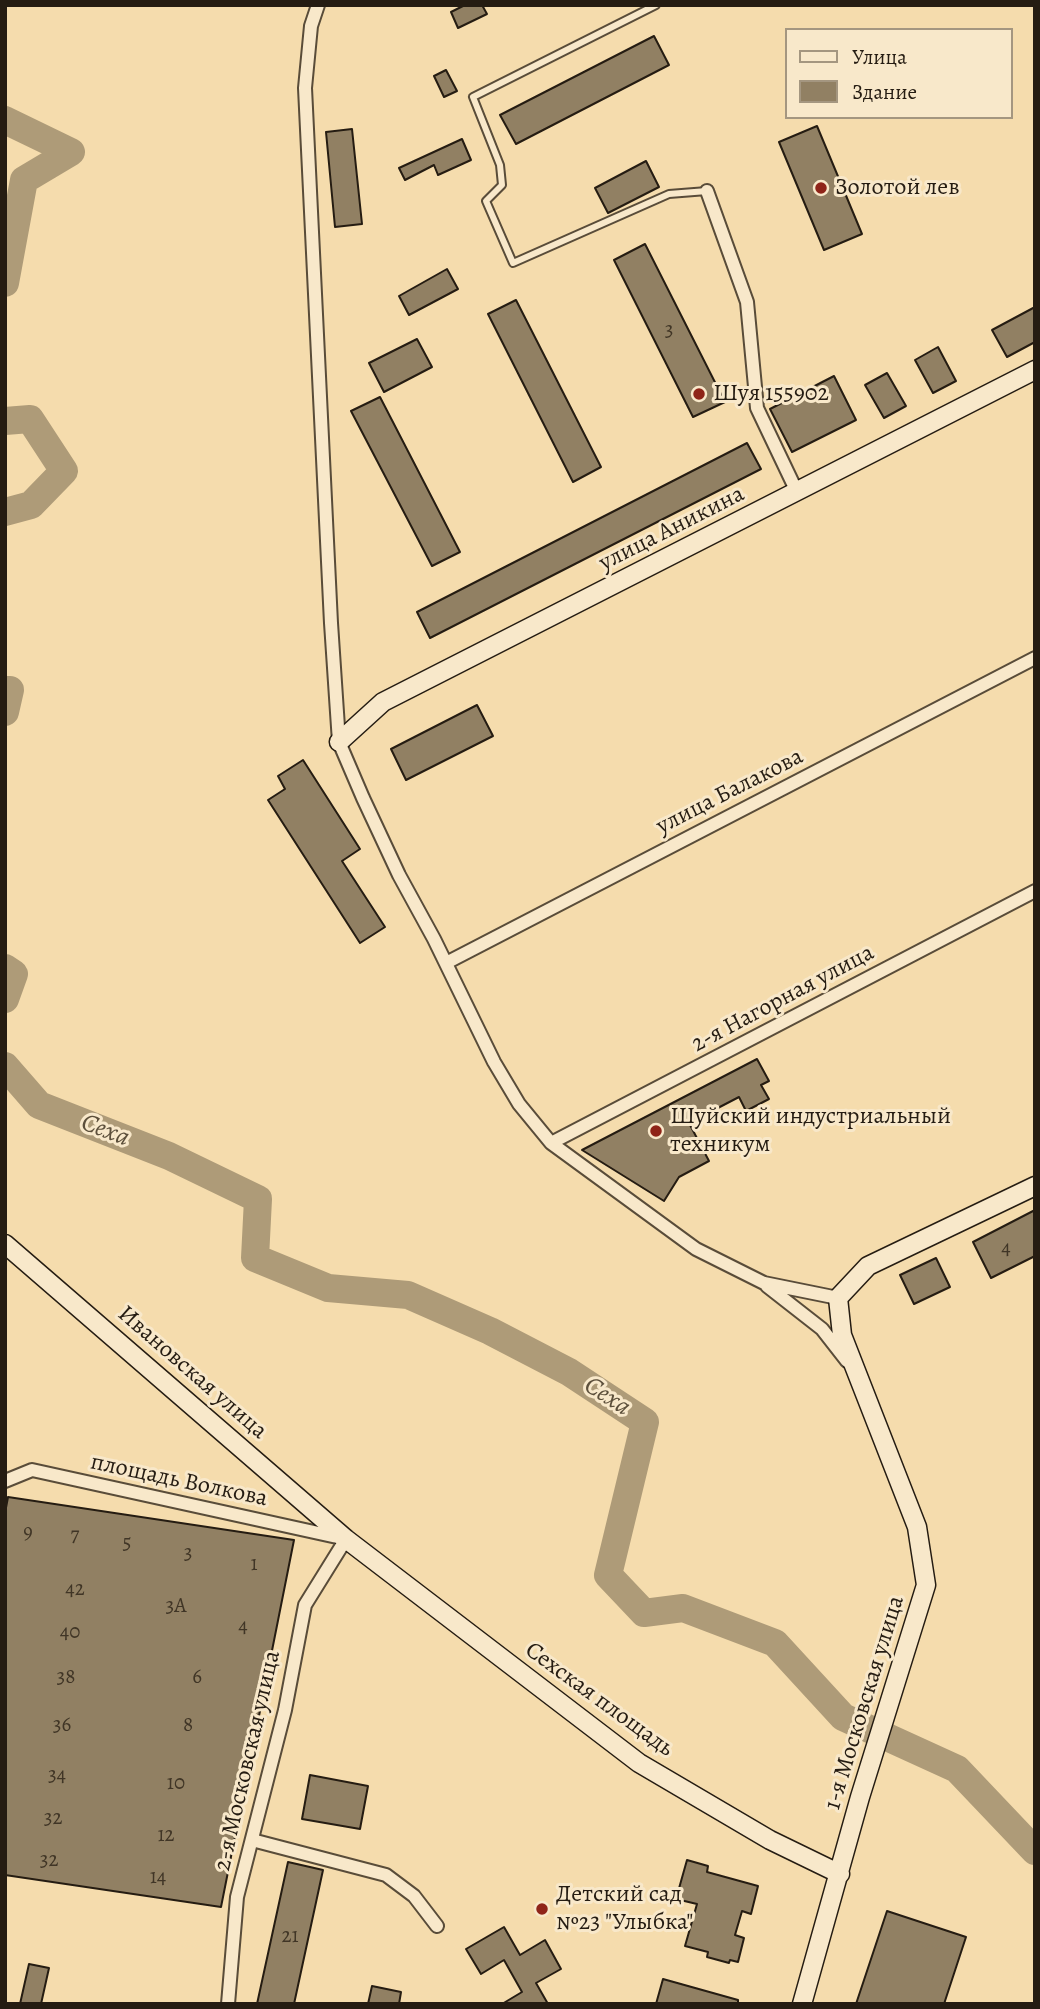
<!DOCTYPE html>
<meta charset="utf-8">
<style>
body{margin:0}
#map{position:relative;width:1040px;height:2009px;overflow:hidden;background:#f5dcad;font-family:Alegreya,serif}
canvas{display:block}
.frame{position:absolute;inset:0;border:7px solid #251c12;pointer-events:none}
.legend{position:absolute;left:785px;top:28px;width:228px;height:91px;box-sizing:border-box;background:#f8e8ca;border:2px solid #a49680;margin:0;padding:9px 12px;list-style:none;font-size:21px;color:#251c12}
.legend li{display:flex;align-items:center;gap:14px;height:35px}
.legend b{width:35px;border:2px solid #a49680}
</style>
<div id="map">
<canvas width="1040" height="2009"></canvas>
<div class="frame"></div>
<ul class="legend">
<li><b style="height:9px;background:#f8e8ca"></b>Улица</li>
<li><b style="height:19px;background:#918063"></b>Здание</li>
</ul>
</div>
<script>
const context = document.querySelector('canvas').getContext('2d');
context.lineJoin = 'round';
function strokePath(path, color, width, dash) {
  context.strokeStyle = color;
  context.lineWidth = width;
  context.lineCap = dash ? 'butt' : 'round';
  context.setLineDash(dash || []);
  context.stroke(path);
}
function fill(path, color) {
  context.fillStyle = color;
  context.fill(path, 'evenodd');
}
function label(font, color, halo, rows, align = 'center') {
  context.font = font + ' Alegreya,serif';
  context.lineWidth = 6;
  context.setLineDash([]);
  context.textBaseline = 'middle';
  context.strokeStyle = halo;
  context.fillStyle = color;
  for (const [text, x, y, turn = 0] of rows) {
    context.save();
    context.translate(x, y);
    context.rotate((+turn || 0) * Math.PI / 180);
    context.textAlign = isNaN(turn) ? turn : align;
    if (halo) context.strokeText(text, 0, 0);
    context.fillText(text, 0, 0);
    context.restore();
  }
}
strokePath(new Path2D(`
 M5,120L71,152L24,180L5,283
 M5,421L30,419L64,471L31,505L5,512
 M5,690H10L5,712
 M5,968L14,974L5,999
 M5,1066L39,1105L169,1156L258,1199L255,1258L328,1288L408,1295L490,1331L569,1372L645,1422L608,1575L644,1613L683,1608L775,1643L843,1717L957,1769L1035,1851`), '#ae9b78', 28);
const building = new Path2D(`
 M465,5H482L487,14L458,28L451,12Z
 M654,36L669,65L516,144L500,115Z
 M446,70L457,91L444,97L434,76Z
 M817,126L862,234L824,250L779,142Z
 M352,129L362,224L335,227L326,132Z
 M462,139L471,160L438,175L434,165L405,180L399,168Z
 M646,161L659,187L608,213L595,188Z
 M645,244L725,402L693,417L614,260Z
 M447,269L458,289L409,315L399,296Z
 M516,300L601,467L573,482L488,314Z
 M1035,307V342L1007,357L992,330Z
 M417,339L432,367L384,392L369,363Z
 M938,347L956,381L933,393L915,360Z
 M887,373L906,406L884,418L865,385Z
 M834,376L856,420L792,452L770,409Z
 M380,397L460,552L432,566L351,411Z
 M747,443L761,469L430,638L417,612Z
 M477,705L493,736L406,780L391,749Z
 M303,760L360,849L342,861L385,927L360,943L268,800L285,789L278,776Z
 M757,1059L769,1081L761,1085L769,1099L746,1111L739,1097L689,1123L709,1161L679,1177L664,1201L582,1150Z
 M1035,1210V1256L991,1278L973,1242Z
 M936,1258L950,1287L914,1304L900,1275Z
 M8,1497L294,1540L221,1907L5,1875V1513Z
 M310,1775L368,1786L360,1829L302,1819Z
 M687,1860L708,1866L707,1872L758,1886L751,1914L742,1911L735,1935L744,1938L738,1962L730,1960L729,1963L707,1957L708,1952L685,1946L697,1904L676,1899Z
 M288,1862L323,1870L294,2004H257Z
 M887,1911L966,1937L944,2004H856Z
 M504,1927L520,1955L545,1940L561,1969L536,1983L548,2004H502L522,1992L504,1960L481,1974L466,1949Z
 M29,1964L49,1968L41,2004H20Z
 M663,1979L738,2000V2004H656Z
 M372,1986L401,1992L399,2004H368Z`);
fill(building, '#918063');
strokePath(building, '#251c12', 2);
const lane = new Path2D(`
 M656,5L473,97L500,165L502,185L486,201L513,263L669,194L707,191`);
const street = new Path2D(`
 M318,5L311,26L305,88L331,623L339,742L363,798L399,875L434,939L494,1062L519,1104L551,1143L696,1249L764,1283L838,1298
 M707,191L747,302L757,408L797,492
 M446,963L1035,658
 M551,1143L1035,891
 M767,1286L822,1329L847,1361
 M5,1481L32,1470L346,1539L305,1605L285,1710L237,1897L228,2004
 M252,1840L386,1875L414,1896L437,1926`);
const secondary = new Path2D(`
 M339,742L383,702L1035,370
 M5,1244L346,1539L639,1763L770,1840L840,1874
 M802,2004L860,1797L926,1585L917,1527L842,1335L838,1298L868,1266L1035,1186`);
strokePath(lane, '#594c39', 10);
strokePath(street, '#594c39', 16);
strokePath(secondary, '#251c12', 21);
strokePath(lane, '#f8e8ca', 6);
strokePath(street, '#f8e8ca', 12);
strokePath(secondary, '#f8e8ca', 18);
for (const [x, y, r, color] of [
 [821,188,7,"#8f2418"],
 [699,394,7,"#8f2418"],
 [656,1131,7,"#8f2418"],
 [542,1909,7,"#8f2418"]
]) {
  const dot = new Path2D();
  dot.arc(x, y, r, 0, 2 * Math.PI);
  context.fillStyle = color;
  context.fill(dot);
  strokePath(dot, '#f8e8ca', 2.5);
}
label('21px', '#403526', null, [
 ["3",669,331],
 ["4",1006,1249],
 ["9",28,1533],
 ["7",75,1536],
 ["5",127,1544],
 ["3",188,1554],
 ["1",254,1565],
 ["42",75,1590],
 ["3А",176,1607],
 ["4",243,1627],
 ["40",70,1633],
 ["38",66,1678],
 ["6",197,1678],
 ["36",62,1726],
 ["8",188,1726],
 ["34",57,1776],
 ["10",176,1784],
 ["32",53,1819],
 ["12",166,1836],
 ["32",49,1861],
 ["14",158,1878],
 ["21",290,1937]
]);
label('24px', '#251c12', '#f8e8ca', [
 ["Золотой лев",835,188],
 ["Шуя 155902",713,394],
 ["Шуйский индустриальный",670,1117],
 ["техникум",670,1145],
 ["Детский сад",556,1895],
 ["№23 \"Улыбка\"",556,1923]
], 'left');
label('24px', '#251c12', '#f8e8ca', [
 ["улица Аникина",672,529,-27],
 ["улица Балакова",730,792,-27],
 ["2-я Нагорная улица",783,999,-28],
 ["Ивановская улица",192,1373,41],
 ["площадь Волкова",179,1481,12],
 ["Сехская площадь",599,1700,36],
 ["1-я Московская улица",865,1703,-73],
 ["2-я Московская улица",248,1761,-77]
]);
label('italic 26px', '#5c4f3b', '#f8e8ca', [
 ["Сеха",105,1131,21],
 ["Сеха",607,1397,33]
]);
</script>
